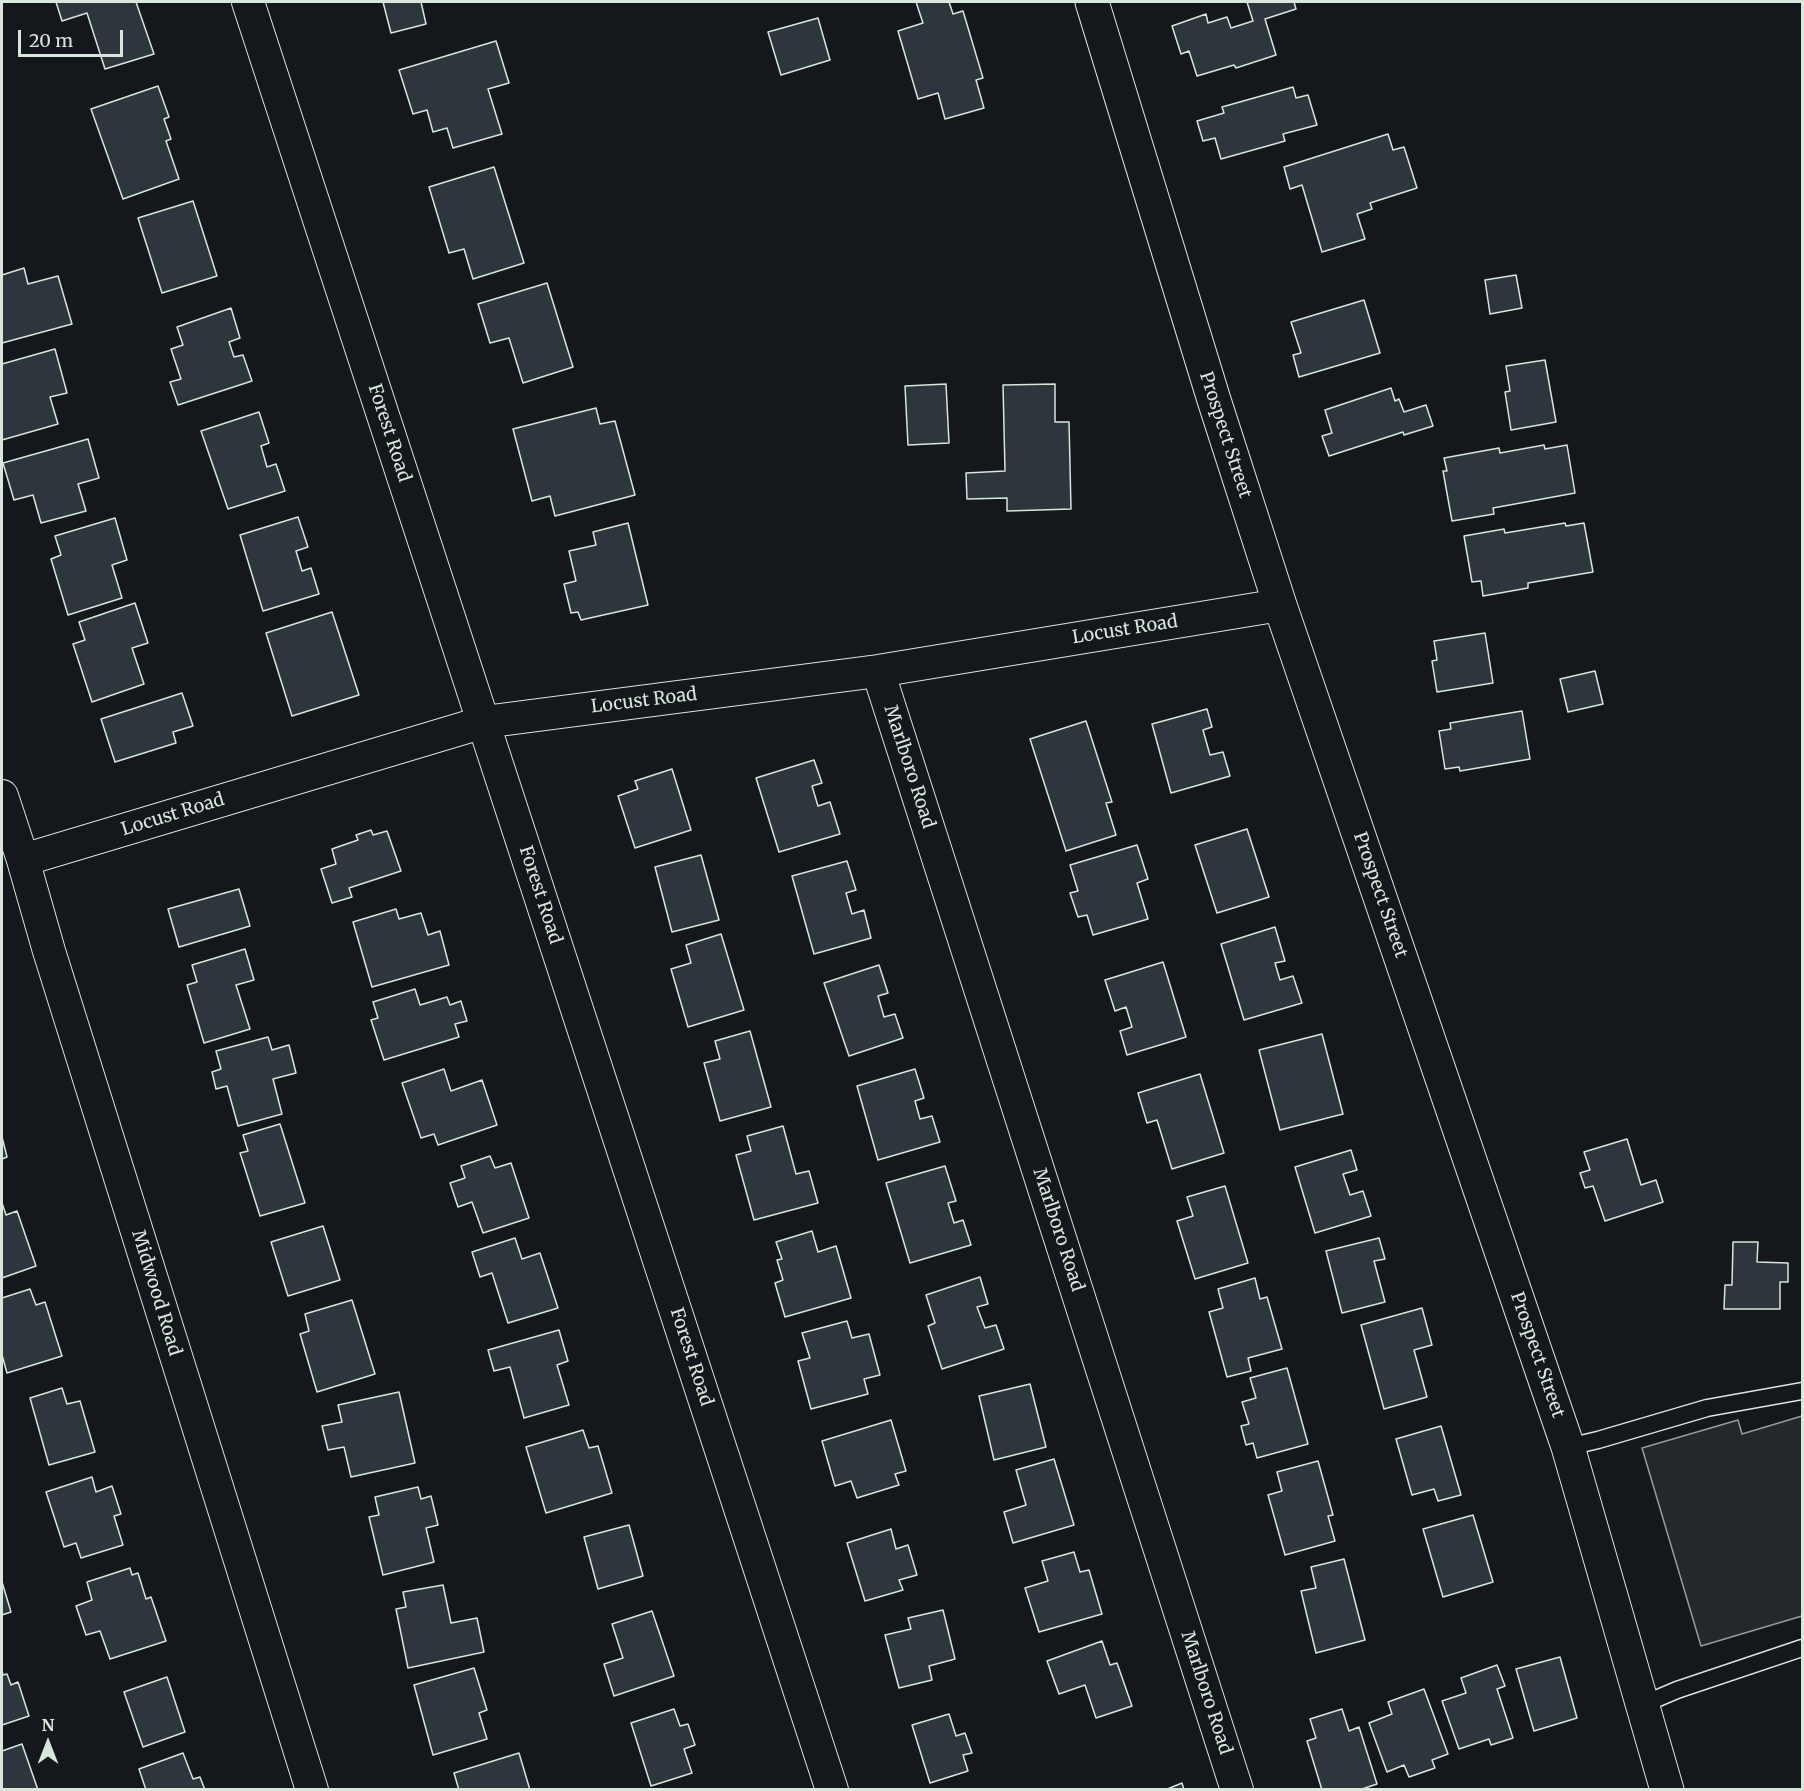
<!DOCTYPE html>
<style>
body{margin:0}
#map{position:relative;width:1804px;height:1791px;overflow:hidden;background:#14181c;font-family:Merriweather,serif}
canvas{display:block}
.frame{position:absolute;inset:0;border:3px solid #d8e6dc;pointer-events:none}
.north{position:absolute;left:18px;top:1713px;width:60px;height:60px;-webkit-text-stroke:4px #14181c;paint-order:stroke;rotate:0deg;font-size:16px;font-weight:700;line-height:24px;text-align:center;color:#d8e6dc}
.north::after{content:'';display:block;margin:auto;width:21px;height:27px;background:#d8e6dc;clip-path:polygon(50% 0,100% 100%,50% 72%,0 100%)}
.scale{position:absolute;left:18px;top:30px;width:105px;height:27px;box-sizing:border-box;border:3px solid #d8e6dc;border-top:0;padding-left:8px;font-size:18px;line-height:21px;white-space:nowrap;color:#d8e6dc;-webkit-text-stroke:4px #14181c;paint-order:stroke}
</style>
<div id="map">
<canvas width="1804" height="1791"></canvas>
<div class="frame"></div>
<div class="north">N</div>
<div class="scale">20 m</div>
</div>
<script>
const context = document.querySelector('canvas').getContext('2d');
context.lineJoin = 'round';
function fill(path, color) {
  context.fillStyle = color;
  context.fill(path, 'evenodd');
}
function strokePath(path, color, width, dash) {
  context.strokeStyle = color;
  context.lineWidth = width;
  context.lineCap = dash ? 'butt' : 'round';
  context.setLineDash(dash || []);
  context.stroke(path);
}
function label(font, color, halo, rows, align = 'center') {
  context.font = font + ' Merriweather,serif';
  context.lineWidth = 4.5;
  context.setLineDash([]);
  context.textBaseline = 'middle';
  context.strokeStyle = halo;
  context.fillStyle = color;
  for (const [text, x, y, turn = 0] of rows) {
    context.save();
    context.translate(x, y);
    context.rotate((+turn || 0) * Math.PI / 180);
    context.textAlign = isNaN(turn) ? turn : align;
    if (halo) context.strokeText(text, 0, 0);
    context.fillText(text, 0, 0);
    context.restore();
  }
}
const parking = new Path2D(`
 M1802,1416V1616L1701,1646L1642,1448L1738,1420L1742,1434Z`);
fill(parking, '#24282b');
strokePath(parking, '#939e99', 1.5);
const building = new Path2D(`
 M56,2H136L154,54L105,69L87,13L62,21Z
 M383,2H421L426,24L391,33Z
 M916,2H949L953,14L963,11L983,78L976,80L984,108L945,119L938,93L918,99L898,31L923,23Z
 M1247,2H1294L1296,9L1265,19L1276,55L1236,68L1234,65L1197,76L1189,51L1181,54L1172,26L1206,14L1208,23L1227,17L1231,28L1253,21Z
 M818,18L830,60L781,75L768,32Z
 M496,41L509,83L488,89L502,134L453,148L447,128L433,132L427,110L413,114L399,70Z
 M158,86L169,117L164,119L171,139L166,141L179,179L123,199L91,109Z
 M1293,87L1296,98L1308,95L1317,125L1283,134L1285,141L1221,159L1215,138L1203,141L1197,121L1224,113L1222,107Z
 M1388,134L1393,150L1404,147L1417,188L1370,203L1372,209L1357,214L1365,239L1322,252L1302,185L1290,189L1284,167Z
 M494,167L524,263L473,279L464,249L449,253L429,187Z
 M193,201L217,276L162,293L138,218Z
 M24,268L28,284L58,276L72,324L2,343V275Z
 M1516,275L1522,308L1490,314L1485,280Z
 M547,283L573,367L523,383L509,338L490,343L478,304Z
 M1364,300L1380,353L1299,377L1293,355L1301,353L1291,322Z
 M231,308L240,338L229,342L234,357L243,355L252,381L178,405L170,382L181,379L171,349L183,345L177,327Z
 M55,349L67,393L50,397L58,424L2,440V364Z
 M1545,360L1556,422L1511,430L1505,392L1510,391L1506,366Z
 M946,384L949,443L908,445L905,386Z
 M1055,384V422H1069L1071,509L1007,511V498L967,499L966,473L1005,471L1003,385Z
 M1391,388L1395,401L1399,399L1404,412L1426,405L1433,426L1404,435L1403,432L1329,456L1322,436L1332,433L1325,410Z
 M596,408L600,424L615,421L635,495L555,516L550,496L532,501L513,429Z
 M259,412L269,443L261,446L267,467L276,464L285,491L228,509L201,431Z
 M88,439L99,478L78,484L86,511L41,523L33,495L14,500L3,463Z
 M1544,445L1545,449L1567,445L1575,493L1493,508L1494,514L1452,521L1443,471H1447L1444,458L1499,448L1500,453Z
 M298,517L308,547L296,551L302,571L311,568L319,594L263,611L240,535Z
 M115,518L127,560L112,565L122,598L68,615L51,559L61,555L55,536Z
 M628,523L648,605L581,620L578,612L571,613L564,584L576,581L569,551L596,545L593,532Z
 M1565,523L1566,526L1584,523L1593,572L1528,583V588L1483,596L1481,581L1472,582L1464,536L1504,529L1505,533Z
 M135,603L148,643L132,648L144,684L92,702L73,644L85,640L79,622Z
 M332,612L359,695L292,716L266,633Z
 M1485,633L1493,683L1437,692L1432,661L1437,660L1434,641Z
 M1595,671L1603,704L1568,712L1560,679Z
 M182,693L193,726L173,732L176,743L115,762L101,719Z
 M1207,709L1212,727L1203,730L1210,755L1223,752L1230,776L1171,793L1152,724Z
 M1522,711L1530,759L1460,771L1459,767L1445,769L1439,731L1451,729L1450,723Z
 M1086,721L1112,802L1106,803L1116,835L1066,851L1030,739Z
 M814,760L822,783L812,786L818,806L830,802L840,834L779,852L756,778Z
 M672,769L691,830L635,848L618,796L638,789L635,781Z
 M1247,829L1269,897L1217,913L1195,845Z
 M371,830L373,835L387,831L401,871L349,888L352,897L332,903L321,869L336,864L332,849L358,840L356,835Z
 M1137,845L1148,879L1137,883L1148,919L1093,935L1087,915L1078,917L1070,893L1078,891L1070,865Z
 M701,855L719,920L672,932L655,867Z
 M847,861L856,890L846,893L852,914L864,910L871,938L814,954L792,876Z
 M239,889L250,926L179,947L168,909Z
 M396,909L399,919L421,913L428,935L440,931L449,965L372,987L353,922Z
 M1275,927L1285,961L1275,963L1280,980L1293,976L1302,1003L1244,1020L1221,944Z
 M721,934L744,1010L688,1027L671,969L691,963L686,945Z
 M245,949L254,980L236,985L250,1029L204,1043L187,985L197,982L192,965Z
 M1163,962L1186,1037L1127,1055L1120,1031L1132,1027L1126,1007L1115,1011L1105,980Z
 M879,965L888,993L878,996L884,1017L895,1014L903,1038L849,1056L824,983Z
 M415,989L420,1005L447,997L450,1005L461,1001L467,1021L455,1024L459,1037L384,1060L371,1020L378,1018L373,1002Z
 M750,1031L771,1107L720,1121L704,1063L720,1059L715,1041Z
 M1322,1034L1343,1114L1280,1130L1259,1050Z
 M268,1037L272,1050L289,1045L296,1073L273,1079L282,1114L238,1126L227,1086L216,1089L212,1072L221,1069L216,1051Z
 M444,1069L451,1091L482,1080L497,1125L438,1145L434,1134L421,1138L402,1083Z
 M915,1069L924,1098L915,1101L920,1119L932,1116L940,1142L878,1160L857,1086Z
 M1200,1074L1224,1153L1172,1169L1157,1120L1147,1123L1138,1093Z
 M280,1124L305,1203L260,1216L240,1153L248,1151L243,1135Z
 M783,1126L796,1174L809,1171L818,1203L754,1220L736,1155L751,1151L747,1136Z
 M2,1137L7,1157L2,1159Z
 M1627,1139L1641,1185L1656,1180L1663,1202L1605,1221L1593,1186L1585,1188L1580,1173L1590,1170L1584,1152Z
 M1351,1150L1357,1170L1343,1174L1350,1195L1363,1191L1371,1216L1315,1233L1295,1167Z
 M490,1156L495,1168L511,1163L529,1218L483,1233L472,1202L458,1207L450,1183L465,1178L461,1166Z
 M945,1166L956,1201L948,1203L954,1223L963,1220L971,1245L910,1263L886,1183Z
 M1225,1186L1248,1263L1195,1279L1177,1221L1193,1216L1187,1197Z
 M2,1203L6,1215L17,1211L36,1266L2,1278Z
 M323,1226L340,1280L288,1296L271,1242Z
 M812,1231L818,1252L836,1246L851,1298L785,1317L775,1283L783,1280L777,1260L782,1259L776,1242Z
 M515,1238L522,1259L540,1253L558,1308L508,1323L492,1273L480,1277L472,1252Z
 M1379,1238L1385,1259L1374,1261L1385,1302L1342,1313L1326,1251Z
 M1733,1242H1758L1757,1262L1788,1263V1282H1780V1309H1724L1725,1285H1732Z
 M980,1277L988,1304L977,1307L985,1328L996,1325L1004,1349L942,1369L928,1326L935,1323L926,1295Z
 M1255,1278L1260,1299L1267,1297L1282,1349L1248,1358L1251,1371L1227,1377L1209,1312L1223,1308L1218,1289Z
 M30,1289L36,1305L45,1302L62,1356L7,1373L2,1355V1298Z
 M352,1300L375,1374L317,1392L300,1334L309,1331L305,1314Z
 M1422,1308L1432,1345L1414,1350L1427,1397L1384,1409L1361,1325Z
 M847,1321L852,1338L869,1334L880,1375L864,1379L868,1394L811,1409L798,1361L810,1358L802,1333Z
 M559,1330L568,1361L557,1365L569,1405L524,1418L510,1367L494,1371L488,1350Z
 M1287,1368L1308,1444L1257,1458L1253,1443L1246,1445L1241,1426L1249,1424L1242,1402L1256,1398L1250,1378Z
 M1030,1384L1046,1447L994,1460L979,1396Z
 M62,1388L67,1404L80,1401L95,1452L49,1465L30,1398Z
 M399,1392L415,1463L351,1477L344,1447L328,1450L322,1426L342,1422L338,1405Z
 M891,1420L906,1471L895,1474L899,1485L857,1498L851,1481L835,1486L822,1441Z
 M1441,1426L1461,1495L1438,1501L1434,1489L1412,1495L1396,1439Z
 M583,1430L589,1448L598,1446L612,1493L546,1513L526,1447Z
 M1054,1459L1074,1525L1013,1543L1004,1512L1026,1505L1016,1470Z
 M1318,1461L1333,1515L1328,1516L1335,1541L1285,1555L1268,1495L1282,1491L1277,1472Z
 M92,1477L96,1492L112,1486L121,1514L114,1516L123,1545L81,1558L76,1543L64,1547L46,1492Z
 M418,1487L421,1499L431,1496L438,1525L426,1528L434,1562L383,1575L369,1517L379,1515L375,1497Z
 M1473,1515L1493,1582L1443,1597L1423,1529Z
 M629,1525L643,1576L598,1589L584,1537Z
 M891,1529L896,1549L908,1545L917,1575L899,1580L903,1590L865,1601L847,1543Z
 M1074,1552L1080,1572L1089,1570L1102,1614L1039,1632L1025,1588L1048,1581L1042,1561Z
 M1344,1559L1365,1640L1316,1653L1301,1591L1316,1588L1311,1567Z
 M130,1568L132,1575L138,1573L146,1599L151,1597L166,1641L110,1659L100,1631L86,1635L76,1606L92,1600L87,1582Z
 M2,1582L11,1612L2,1615Z
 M443,1585L451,1623L477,1618L484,1652L408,1668L396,1609L406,1607L403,1592Z
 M943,1610L955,1659L929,1666L932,1680L899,1688L885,1635L911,1629L908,1618Z
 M652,1611L674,1676L614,1696L604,1664L623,1658L612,1624Z
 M1102,1641L1110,1665L1117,1663L1132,1706L1096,1718L1085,1685L1059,1694L1047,1661Z
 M1560,1657L1577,1718L1534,1731L1516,1669Z
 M1497,1665L1505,1686L1497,1689L1513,1738L1491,1745L1489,1739L1459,1749L1442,1701L1466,1693L1461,1678Z
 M474,1668L487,1710L479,1713L487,1739L433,1755L414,1685Z
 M2,1671L3,1675L7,1674L11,1685L18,1682L29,1716L2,1725Z
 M167,1677L185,1732L143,1747L124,1692Z
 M1424,1689L1448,1754L1432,1760L1435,1768L1409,1777L1404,1765L1387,1772L1369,1723L1392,1714L1388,1702Z
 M674,1709L680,1726L688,1724L695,1745L684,1749L692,1773L651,1786L631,1723Z
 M1342,1709L1349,1731L1359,1727L1377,1784L1359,1790H1322L1307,1741L1316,1738L1310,1719Z
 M949,1714L956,1736L965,1733L972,1753L963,1755L968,1771L930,1783L912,1725Z
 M22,1744L38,1790H2V1751Z
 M183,1753L193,1779L200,1777L205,1790H146L139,1769Z
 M519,1753L530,1790H459L454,1773Z
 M1182,1783L1184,1790H1165Z`);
fill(building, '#2c363c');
strokePath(building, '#d8e6dc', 1.5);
const service = new Path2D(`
 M1568,1447L1598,1440L1707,1408L1802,1391
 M1644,1704L1677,1690L1802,1648`);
const minor = new Path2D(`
 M248,2L832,1790
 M878,671L1237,1790
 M2,796L23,860L49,951L312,1790
 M23,860L484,722L878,671L1280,605`);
const secondary = new Path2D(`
 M1092,2L1214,400L1280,605L1568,1447L1667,1790`);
strokePath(service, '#d8e6dc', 19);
strokePath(minor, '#d8e6dc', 34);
strokePath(secondary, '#d8e6dc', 35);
strokePath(service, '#14181c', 16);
strokePath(minor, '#14181c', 32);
strokePath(secondary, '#14181c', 33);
label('18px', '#d8e6dc', '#14181c', [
 ["Forest Road",389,433,72],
 ["Prospect Street",1225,435,72],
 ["Locust Road",1125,630,-9],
 ["Locust Road",644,701,-7],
 ["Marlboro Road",909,767,72],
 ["Locust Road",173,815,-17],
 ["Forest Road",540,895,72],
 ["Prospect Street",1380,895,71],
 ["Marlboro Road",1058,1230,72],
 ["Midwood Road",156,1293,73],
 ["Prospect Street",1537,1355,71],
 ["Forest Road",691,1357,72],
 ["Marlboro Road",1206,1693,72]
]);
</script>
